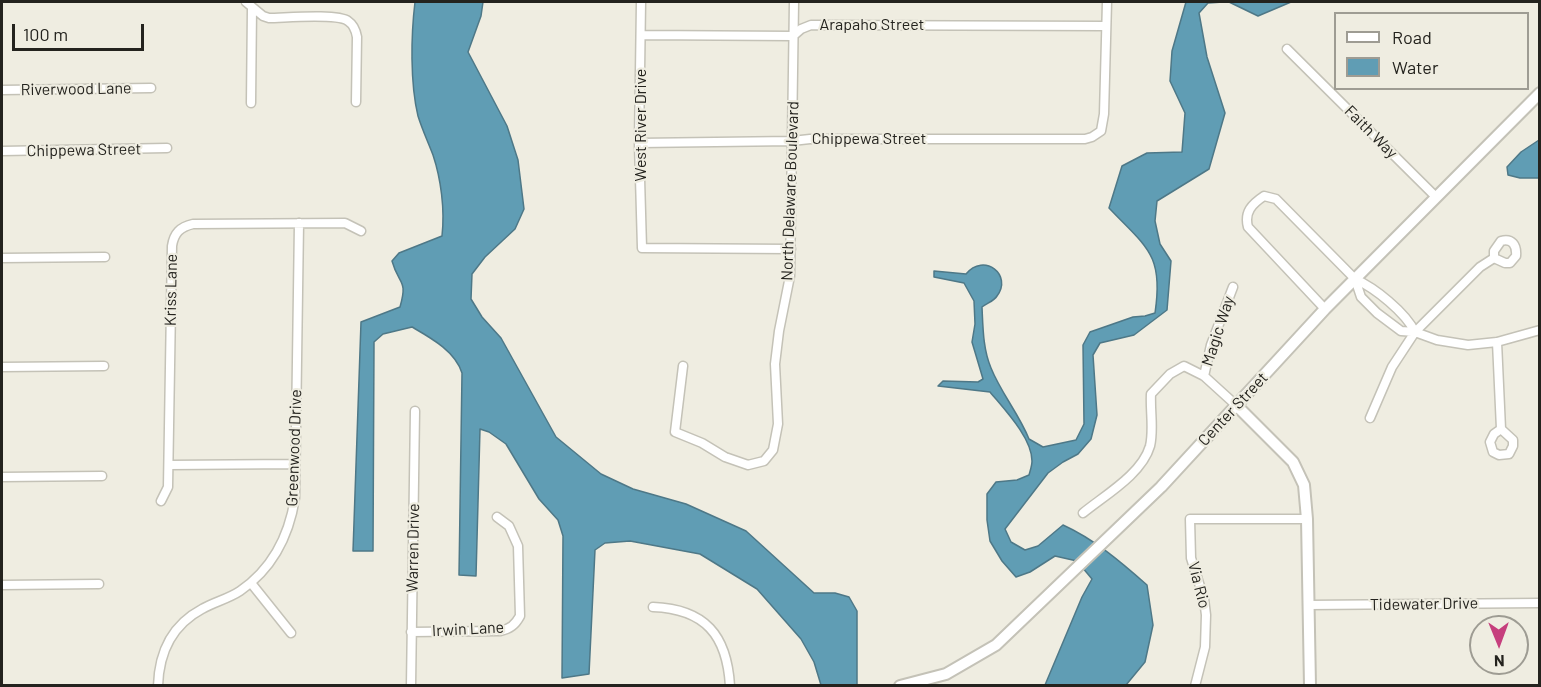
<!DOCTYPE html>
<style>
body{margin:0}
#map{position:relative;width:1541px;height:687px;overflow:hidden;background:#efede1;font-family:Barlow,sans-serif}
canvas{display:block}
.frame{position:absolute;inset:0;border:3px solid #24231e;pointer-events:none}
.legend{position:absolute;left:1334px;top:12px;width:195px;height:78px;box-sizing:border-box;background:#efede1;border:2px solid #9e9c93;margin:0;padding:8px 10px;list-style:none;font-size:18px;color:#24231e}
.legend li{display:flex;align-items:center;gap:12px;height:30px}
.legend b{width:30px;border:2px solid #9e9c93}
.north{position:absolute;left:1469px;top:615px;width:60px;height:60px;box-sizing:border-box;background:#efede1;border:2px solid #9e9c93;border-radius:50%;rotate:179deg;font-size:16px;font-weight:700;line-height:24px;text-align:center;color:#24231e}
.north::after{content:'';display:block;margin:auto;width:21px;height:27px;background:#c63f7d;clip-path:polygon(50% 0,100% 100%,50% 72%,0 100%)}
.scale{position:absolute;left:12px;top:24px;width:132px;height:27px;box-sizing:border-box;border:3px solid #24231e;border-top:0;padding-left:8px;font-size:18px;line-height:21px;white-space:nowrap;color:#24231e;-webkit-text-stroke:4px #efede1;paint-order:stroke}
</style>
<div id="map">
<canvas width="1541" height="687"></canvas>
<div class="frame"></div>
<ul class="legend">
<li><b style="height:8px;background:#fff"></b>Road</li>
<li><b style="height:16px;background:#609db4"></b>Water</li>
</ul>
<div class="north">N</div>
<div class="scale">100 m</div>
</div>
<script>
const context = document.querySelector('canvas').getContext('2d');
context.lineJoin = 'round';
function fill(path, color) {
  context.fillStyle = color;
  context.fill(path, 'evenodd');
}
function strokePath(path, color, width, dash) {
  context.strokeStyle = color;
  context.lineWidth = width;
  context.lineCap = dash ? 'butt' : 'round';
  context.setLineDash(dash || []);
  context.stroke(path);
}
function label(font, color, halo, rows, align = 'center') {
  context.font = font + ' Barlow,sans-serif';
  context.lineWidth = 4.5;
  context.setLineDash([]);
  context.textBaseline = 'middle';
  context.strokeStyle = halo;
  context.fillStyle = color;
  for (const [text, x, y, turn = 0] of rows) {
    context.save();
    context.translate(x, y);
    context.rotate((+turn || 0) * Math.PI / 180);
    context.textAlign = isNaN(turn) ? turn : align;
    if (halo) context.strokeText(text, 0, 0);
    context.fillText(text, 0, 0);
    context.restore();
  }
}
const water = new Path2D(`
 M415,2H483L481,16L468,52L507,126L518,160L524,209L515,229L485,257L472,274L471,299L482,317L501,338L556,437L601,474L633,489L686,504L746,531L814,593H835L849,597L857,611V685H821L814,662L801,639L757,589L700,554L630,541L605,543L595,550L589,674L562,678L563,536L558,520L539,499L506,444L489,432L480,429L476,576L459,575L462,373C455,351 431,338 412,327L383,334L374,342L373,551H353L361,322L400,307C408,279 399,286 392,261L399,253L442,236C445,210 441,179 433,155C428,142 422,129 418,116C410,83 411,35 415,2Z
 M1186,2H1223L1208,3L1199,13L1207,57L1225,113L1209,169L1157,201L1155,221L1160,244L1171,261L1167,310L1134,335L1100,343L1093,355L1097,415L1091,439L1078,454L1063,462L1048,473L1005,529L1011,542L1025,550L1038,546L1063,525C1094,539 1121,562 1147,585L1153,625L1145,662L1126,685H1045L1082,597L1092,579L1077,561L1055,556L1030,572L1016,577L1002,561L990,541L987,520V494L996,482L1017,480L1029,475C1030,471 1032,466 1032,461C1032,438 1004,409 990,392L938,386L943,381L978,382L983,379L972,342L975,324L974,301L964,283L934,277V271L966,274C984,252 1013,275 997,296C994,301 987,303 982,307C983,328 983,349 991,368C1001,393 1019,414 1029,439L1043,447L1076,440L1084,424L1083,345L1090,332L1133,317L1145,316L1155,313C1164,254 1146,247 1109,208L1122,166L1147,153L1182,152L1185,113L1170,81L1172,51Z
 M1229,2H1291L1258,16Z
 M1539,140V178H1520L1508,175L1507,167L1521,152Z`);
fill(water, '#609db4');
strokePath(water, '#4e7887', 1.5);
const minor = new Path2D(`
 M246,2L263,16L269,18C284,18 337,13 348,21C354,25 356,31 357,37L356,102
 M641,2L639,143L642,248L791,249
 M641,35L793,36L801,29L811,25L1106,26
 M1287,49L1436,197
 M2,90L151,88
 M251,103L252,8
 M639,143L792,141L810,139H1085L1092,137L1101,131L1104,114L1107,2
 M2,151L167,148
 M2,258L105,257
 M1355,279L1361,297L1377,313L1401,331L1415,332L1437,340L1468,345L1497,342L1540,330
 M1325,309L1248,227C1244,212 1252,204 1264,196L1276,199L1355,279C1375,288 1405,312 1415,332
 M1497,342L1501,429L1494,434L1490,442L1493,452L1499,455L1509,454L1513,446V440L1501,429
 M683,366L675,432L702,443L725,457L748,465L764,461L773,450L778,424L775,364L779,331L790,276L794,2
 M2,367L104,366
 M1204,376L1211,345L1233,287
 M1370,418L1392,367L1415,332L1480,267L1494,258L1505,263H1510L1516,256C1517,245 1512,238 1501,241L1494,251V258
 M169,465L295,464
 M2,477L102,476
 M161,501L168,487L172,246C174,233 180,227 193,224L345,223L361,231
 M1083,513C1105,495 1142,474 1150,446C1154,430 1150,411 1151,394L1170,374L1184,366L1204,376L1237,406
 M251,583L291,633
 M2,585L99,584
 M1308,605L1540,603
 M653,607C705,609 727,635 730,686
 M411,632L500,631C510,629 515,625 520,616L518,546L509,526L497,517
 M158,686C159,653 172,625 202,609C214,602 228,599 240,591C272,569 289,536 295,498L299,223
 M411,686L415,411
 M1195,686L1205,647L1206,615L1204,599L1191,558L1190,519H1307`);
const tertiary = new Path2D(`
 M1237,406L1293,462L1304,485L1307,519L1310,686
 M900,686L946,674L996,645L1161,487L1325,309L1540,93`);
strokePath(minor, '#c4c2b7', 11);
strokePath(tertiary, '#c4c2b7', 14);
strokePath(minor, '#fff', 8);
strokePath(tertiary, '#fff', 10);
label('16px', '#24231e', '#efede1', [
 ["Arapaho Street",872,25],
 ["Riverwood Lane",76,89,-1],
 ["West River Drive",641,125,-90],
 ["Faith Way",1371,132,45],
 ["Chippewa Street",869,139],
 ["Chippewa Street",84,150,-1],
 ["North Delaware Boulevard",790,191,-88],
 ["Kriss Lane",171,290,-89],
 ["Magic Way",1218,331,-72],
 ["Center Street",1233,409,-47],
 ["Greenwood Drive",294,448,-88],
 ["Warren Drive",413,548,-89],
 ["Via Rio",1199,585,76],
 ["Tidewater Drive",1424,604,-1],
 ["Irwin Lane",468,629,-3]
]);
</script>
